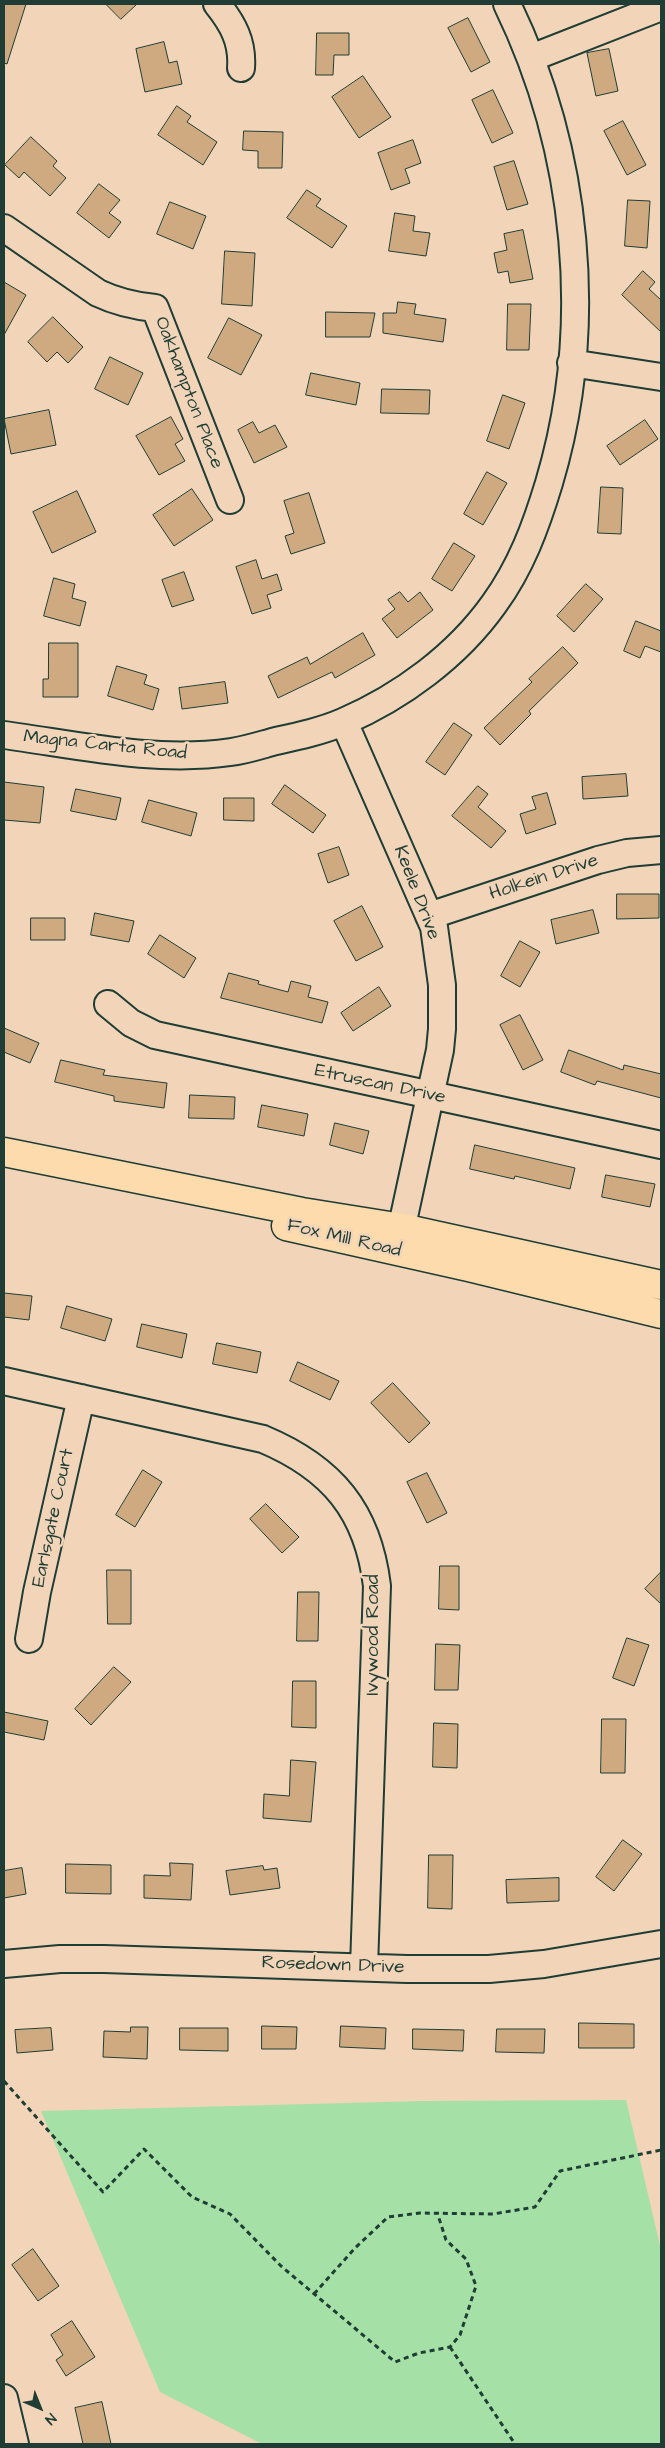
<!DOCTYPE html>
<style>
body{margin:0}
#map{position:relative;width:665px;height:2448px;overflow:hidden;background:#f2d5b9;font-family:"Architects Daughter",sans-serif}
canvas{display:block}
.frame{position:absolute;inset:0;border:5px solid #1f3d34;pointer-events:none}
.north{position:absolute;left:15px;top:2383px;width:50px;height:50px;-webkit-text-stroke:4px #f2d5b9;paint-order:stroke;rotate:136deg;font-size:14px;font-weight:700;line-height:20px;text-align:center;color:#1f3d34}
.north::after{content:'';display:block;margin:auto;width:18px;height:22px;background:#1f3d34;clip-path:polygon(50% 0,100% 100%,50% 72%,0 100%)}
</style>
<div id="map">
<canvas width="665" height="2448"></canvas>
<div class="frame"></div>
<div class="north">N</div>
</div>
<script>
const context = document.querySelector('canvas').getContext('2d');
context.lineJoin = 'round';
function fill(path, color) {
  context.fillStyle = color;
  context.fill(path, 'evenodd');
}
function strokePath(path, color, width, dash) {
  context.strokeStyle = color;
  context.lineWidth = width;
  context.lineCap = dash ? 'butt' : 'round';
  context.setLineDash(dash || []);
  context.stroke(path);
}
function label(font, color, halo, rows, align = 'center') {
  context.font = font + ' "Architects Daughter",sans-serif';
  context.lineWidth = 5;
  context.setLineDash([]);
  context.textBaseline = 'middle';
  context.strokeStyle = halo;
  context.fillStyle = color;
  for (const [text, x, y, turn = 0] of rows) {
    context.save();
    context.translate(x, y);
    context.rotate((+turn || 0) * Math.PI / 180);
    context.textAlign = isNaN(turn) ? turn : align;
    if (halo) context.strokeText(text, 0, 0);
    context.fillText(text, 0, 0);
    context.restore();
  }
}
fill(new Path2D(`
 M626,2100L661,2250V2444H262L160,2392L41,2111L422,2101Z`), '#a5e0a6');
const building = new Path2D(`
 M4,4H26L7,64L4,63Z
 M106,4H137L121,19Z
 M468,18L490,62L471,72L448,28Z
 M317,33H349V55H334L333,75H316Z
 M164,42L169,63L177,61L182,84L145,92L136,49Z
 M609,49L618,91L596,96L587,53Z
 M363,76L391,117L359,138L332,97Z
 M493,90L513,133L492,143L472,100Z
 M177,106L191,116L187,122L217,142L203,165L158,135Z
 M623,121L646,165L627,175L604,131Z
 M244,131L283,132L282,168H258V151L243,150Z
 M31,137L57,161L53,166L66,178L50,196L24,172L19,178L5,165Z
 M413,140L421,163L405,169L410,183L391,190L378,153Z
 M514,161L528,204L507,210L494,167Z
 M99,184L120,200L109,213L121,222L109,238L77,213Z
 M307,190L321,199L316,206L347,226L332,248L287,218Z
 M628,200L650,201L647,248L625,246Z
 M170,202L206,216L193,249L157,234Z
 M395,213L415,216L413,231L430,233L426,256L389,251Z
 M523,230L533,279L510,283L508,271L498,273L494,253L507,250L504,234Z
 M225,251L255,253L252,306L222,304Z
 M643,271L655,282L649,289L661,300V332L622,295Z
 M4,282L26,295L4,335Z
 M398,302L416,304L414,314L446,319L443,342L383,333V313H396Z
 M508,304H531L529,350H507Z
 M326,312L375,313L370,337H326Z
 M53,317L83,347L68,363L57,352L47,362L28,342Z
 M229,318L262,335L241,375L208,358Z
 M110,357L143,373L128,405L95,389Z
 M311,373L360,383L356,405L306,395Z
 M382,389L430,390L429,414L381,413Z
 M503,395L525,403L509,449L487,441Z
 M49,410L56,445L11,454L4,419Z
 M171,417L183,439L175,444L185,461L159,475L136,436Z
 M645,420L658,439L620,465L607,446Z
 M253,422L259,433L275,425L287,447L254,463L238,430Z
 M487,472L507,483L483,525L464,514Z
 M601,487L623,488L621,534L598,533Z
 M192,489L213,520L174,546L153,515Z
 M77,491L96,532L52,553L33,512Z
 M309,493L325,543L291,554L285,536L294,533L284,501Z
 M454,543L475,556L452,591L432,579Z
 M256,560L262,579L277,574L282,590L267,595L271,608L252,614L236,567Z
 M184,572L194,600L172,607L162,580Z
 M54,578L75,584L72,598L86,602L80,626L44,616Z
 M586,584L603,599L574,632L557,616Z
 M400,592L408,602L420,592L433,610L397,638L382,619L395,609L388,600Z
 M636,621L661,631V652L645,646L640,658L624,651Z
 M363,633L375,655L335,678L332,672L278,698L268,676L307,657L310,664Z
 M49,643H78V697H43V679H48Z
 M563,647L578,663L529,711L531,714L500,745L484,728L532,682L529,679Z
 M117,666L147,675L144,684L159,689L153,710L108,696Z
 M225,682L228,703L182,709L179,688Z
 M454,723L472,735L445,775L426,762Z
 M626,774L628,796L583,799L582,777Z
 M4,782L44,787L40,823L4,820Z
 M285,785L326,815L313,833L272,804Z
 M478,786L488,794L478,807L506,831L491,848L452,816Z
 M76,789L121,798L116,820L71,811Z
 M547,793L556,824L526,834L520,814L536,809L532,797Z
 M224,798H254V821L224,820Z
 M149,800L197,813L191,836L142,822Z
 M339,847L349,875L328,883L318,854Z
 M617,894H659V918L617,919Z
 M362,906L383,947L356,961L334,921Z
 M593,910L599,933L556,944L551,920Z
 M95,913L134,921L129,942L91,935Z
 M31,918H65V940H31Z
 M160,935L196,958L184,978L148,954Z
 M520,941L540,952L520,987L501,976Z
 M229,973L259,981L258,984L288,992L291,981L311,986L308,997L328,1002L322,1023L221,998Z
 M379,987L391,1006L353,1031L341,1013Z
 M520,1015L543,1060L523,1070L500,1025Z
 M4,1028L39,1043L30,1063L4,1052Z
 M569,1050L623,1070L624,1065L661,1074V1098L597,1081L595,1085L561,1072Z
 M61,1060L105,1070L103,1075L167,1083L164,1108L114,1101V1096L55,1082Z
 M190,1095L235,1097L234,1119L189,1118Z
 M262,1105L308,1114L304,1136L258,1127Z
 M335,1123L369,1131L363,1154L330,1145Z
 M475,1145L575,1168L570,1189L515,1176L514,1179L470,1169Z
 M606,1175L655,1184L650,1207L602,1197Z
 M4,1293L32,1296L29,1320L4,1317Z
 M67,1306L112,1319L105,1341L61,1328Z
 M142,1324L187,1334L182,1358L137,1347Z
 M217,1343L261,1352L257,1373L213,1364Z
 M298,1362L339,1381L330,1400L290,1381Z
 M393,1383L430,1423L409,1443L371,1403Z
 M143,1470L162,1482L135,1527L116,1515Z
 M427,1473L447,1513L427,1523L407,1482Z
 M266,1504L299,1537L282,1553L250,1519Z
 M440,1566H459V1610L439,1609Z
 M107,1570H131V1624H108Z
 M661,1572V1604L645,1589Z
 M298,1592H319L318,1641H297Z
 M627,1638L649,1645L634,1686L613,1678Z
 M436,1644L460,1645L458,1690H435Z
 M114,1667L131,1682L91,1725L75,1709Z
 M293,1681H316V1728L292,1727Z
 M4,1712L48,1721L44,1740L4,1732Z
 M602,1719H626L625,1773H601Z
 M434,1723L458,1724L457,1768L433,1767Z
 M291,1760L316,1762L311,1822L263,1818L264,1794L289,1796Z
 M623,1840L642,1854L614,1891L596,1877Z
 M429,1855H453L452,1909L428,1908Z
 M170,1863L193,1864L191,1900L144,1898V1875L170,1876Z
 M66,1864L111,1865V1894L66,1893Z
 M263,1866L264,1870L277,1868L280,1888L230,1895L226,1871Z
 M22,1868L26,1894L4,1898V1871Z
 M559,1878V1901L507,1903L506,1880Z
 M579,2023L634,2024V2048H579Z
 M262,2026L297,2027L296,2049H262Z
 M341,2026L386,2028L385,2049L340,2047Z
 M131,2027H148L147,2059L103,2057L104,2031L130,2032Z
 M51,2028L53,2050L17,2053L15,2030Z
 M180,2028H228V2051L180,2050Z
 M413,2029L464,2030L463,2051L413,2049Z
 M497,2029H545L544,2053L496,2052Z
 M33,2249L59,2286L38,2301L12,2265Z
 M72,2321L95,2357L66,2376L56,2360L63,2355L51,2335Z
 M102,2402L111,2444H83L75,2408Z`);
fill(building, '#cfaa81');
strokePath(building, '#1f3d34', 1);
const minor = new Path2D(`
 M217,4C233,24 243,42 241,68
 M531,58L661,7
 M4,228L98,293C117,302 134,306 155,308L230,500
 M571,363L661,377
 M344,722L434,927L442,985V1029L440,1050L397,1249
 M4,735C78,745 155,763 231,752C246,750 261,745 276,741C299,736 322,731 343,722C401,697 457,656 494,604C521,567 536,526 549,483C596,326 578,150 507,4
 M429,916L598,860L627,853L661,850
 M108,1004L131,1023L155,1035L661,1145
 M4,1381L263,1439C332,1468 368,1511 377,1586L364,1967
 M29,1639L37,1592L81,1398
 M4,1964L60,1959H104L407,1969H489L544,1964L661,1944
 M4,2398L15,2444`);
const major = new Path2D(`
 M4,1152L302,1212L402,1228L661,1285
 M286,1226L469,1267L661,1314`);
strokePath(minor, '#1f3d34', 30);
strokePath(major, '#1f3d34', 31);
strokePath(new Path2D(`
 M4,2081L103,2192L144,2149L192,2197L230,2214L281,2266L395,2362L419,2353L450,2347L460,2335L476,2286L466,2259L446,2240L437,2212
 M314,2294L355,2248L388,2217L420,2213L493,2214L535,2207L560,2171L661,2150
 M450,2347L515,2444`), '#1f3d34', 3, [5, 4]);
strokePath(minor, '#f2d5b9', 26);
strokePath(major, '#fedbac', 28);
label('19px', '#1f3d34', '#f2d5b9', [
 ["Oakhampton Place",188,393,69],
 ["Magna Carta Road",105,746,6],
 ["Holkein Drive",544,878,-18],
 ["Keele Drive",416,893,69],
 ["Etruscan Drive",380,1085,12],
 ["Fox Mill Road",344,1239,13],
 ["Earlsgate Court",54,1518,-78],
 ["Ivywood Road",374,1635,-90],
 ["Rosedown Drive",333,1966,2]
]);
</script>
